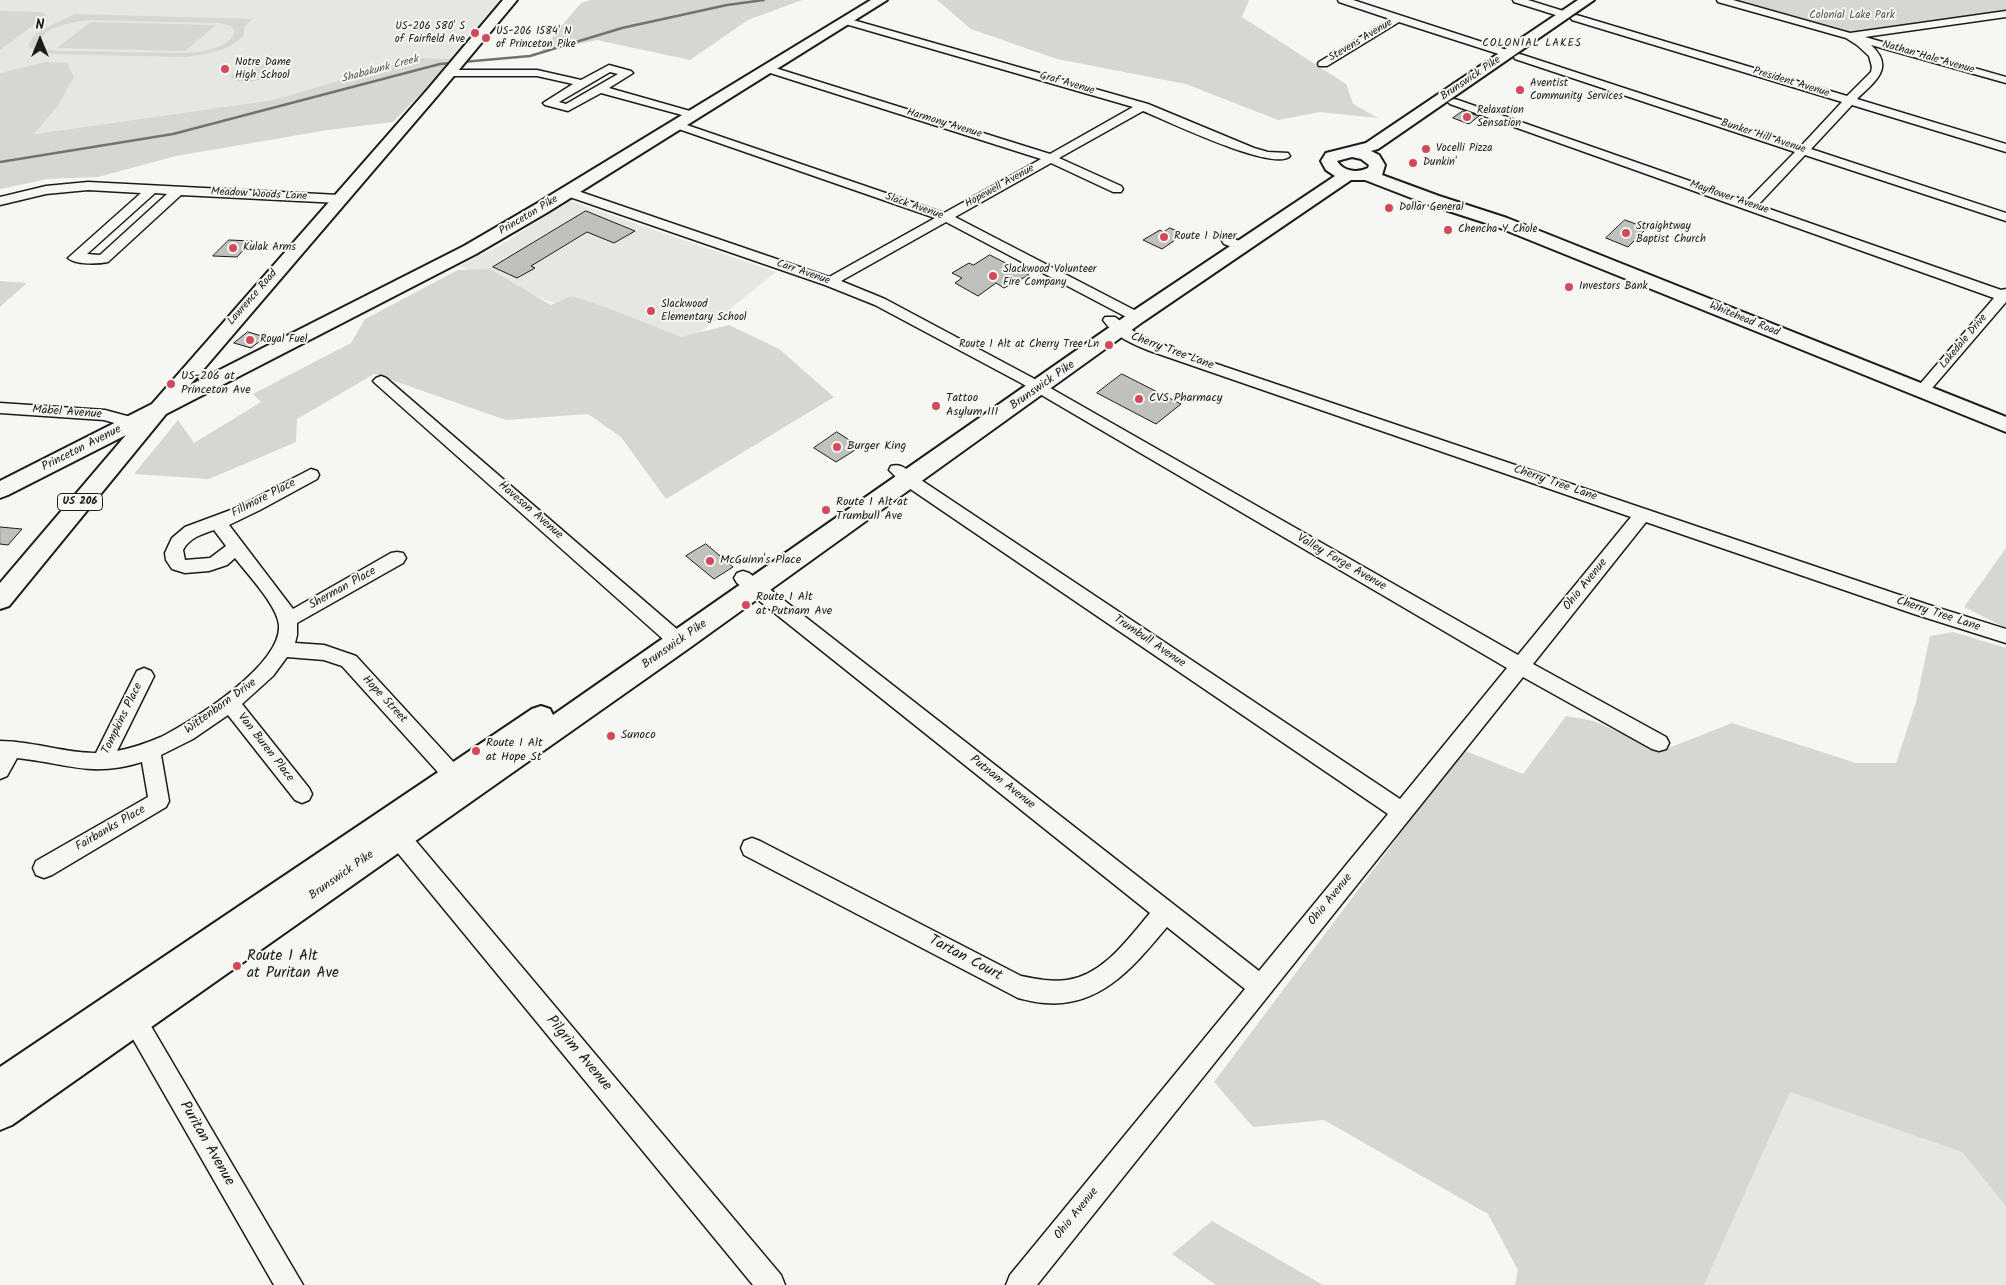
<!DOCTYPE html>
<style>
body{margin:0}
#map{position:relative;width:2006px;height:1285px;overflow:hidden;background:#f6f6f2;font-family:Kalam,sans-serif}
canvas{display:block}
.north{position:absolute;left:15px;top:15px;width:50px;height:50px;-webkit-text-stroke:4px #f6f6f2;paint-order:stroke;rotate:0deg;font-size:14px;font-weight:700;line-height:20px;text-align:center;color:#1c1c1c}
.north::after{content:'';display:block;margin:auto;width:18px;height:22px;background:#1c1c1c;clip-path:polygon(50% 0,100% 100%,50% 72%,0 100%)}
</style>
<div id="map">
<canvas width="2006" height="1285"></canvas>
<div class="north">N</div>
</div>
<script>
const context = document.querySelector('canvas').getContext('2d');
context.lineJoin = 'round';
function fill(path, color) {
  context.fillStyle = color;
  context.fill(path, 'evenodd');
}
function strokePath(path, color, width, dash) {
  context.strokeStyle = color;
  context.lineWidth = width;
  context.lineCap = dash ? 'butt' : 'round';
  context.setLineDash(dash || []);
  context.stroke(path);
}
function label(font, color, halo, rows, align = 'center') {
  context.font = font + ' Kalam,sans-serif';
  context.lineWidth = 4;
  context.setLineDash([]);
  context.textBaseline = 'middle';
  context.strokeStyle = halo;
  context.fillStyle = color;
  for (const [text, x, y, turn = 0] of rows) {
    context.save();
    context.translate(x, y);
    context.rotate((+turn || 0) * Math.PI / 180);
    context.textAlign = isNaN(turn) ? turn : align;
    if (halo) context.strokeText(text, 0, 0);
    context.fillText(text, 0, 0);
    context.restore();
  }
}
fill(new Path2D(`
 M0,0H503L455,59L423,58L393,65L273,100L33,134L57,107L45,62L0,73Z
 M570,201L776,272L677,351L459,266L499,246Z
 M1790,1092L1963,1152L2006,1206V1285H1704Z`), '#e6e6e2');
fill(new Path2D(`
 M591,0H802L748,20L690,60L597,40L540,52L581,3Z
 M937,0H1249L1242,17L1346,84L1353,104L1378,118L1320,112L1278,120L1186,84L1057,59L971,29Z
 M1728,0H2006V11L1845,33Z
 M0,11L41,12L47,15L0,50Z
 M74,14L253,19L244,26V35C230,51 207,54 187,57L50,54L36,52L29,46C32,29 61,23 74,14ZM88,20L220,23L231,26L235,31C231,48 201,52 186,53L58,51L46,49L39,44C42,26 74,22 88,20Z
 M91,22L216,25L185,51L57,48Z
 M423,58L455,59L393,122L328,130L176,156L98,177L48,179L0,189V73L45,62L67,63L74,77L57,107L34,134L273,100L393,65Z
 M264,63L269,64L265,67L272,76L268,78L245,83L231,78L232,74L259,67Z
 M490,269L551,305L572,296L610,309L681,337L729,325L779,349L834,397L666,499L621,437L588,414L506,420L374,374L297,419L296,442L209,479L134,474L178,420L194,443L261,402L253,394L351,343L365,319L458,270Z
 M0,281L27,283L0,307Z
 M2006,548V628L1964,607Z
 M1953,632L2006,648V1206L1962,1152L1790,1092L1704,1285H1515L1518,1270L1488,1214L1324,1120L1253,1127L1214,1082L1463,750L1523,774L1566,716L1594,721L1661,751L1732,723L1856,763H1896L1916,702L1930,636Z
 M1212,1221L1323,1285H1216L1172,1254Z`), '#d6d6d2');
strokePath(new Path2D(`
 M0,162L173,134L440,64L530,56L622,28L727,5L764,0`), '#727271', 2.5);
const building = new Path2D(`
 M1463,111L1479,116L1469,124L1453,118Z
 M586,211L635,231L614,243L587,232L531,266L535,268L517,278L493,267Z
 M1625,220L1647,228L1628,247L1606,238Z
 M1170,228L1184,234L1162,249L1143,240L1160,230L1163,232Z
 M229,240L252,241L237,257L213,256Z
 M990,255L1029,275L1004,288L996,283L978,296L955,283L962,278L952,273L969,263L973,265Z
 M248,332L265,337L251,348L234,343Z
 M1122,374L1181,404L1156,424L1097,393Z
 M837,432L860,447L836,462L814,448Z
 M0,527L22,529L8,545L0,544Z
 M706,544L733,567L714,579L686,556Z`);
fill(building, '#c0c0bd');
strokePath(building, '#1c1c1c', 1);
const minor = new Path2D(`
 M1338,0H1353L1513,52L1514,54L1509,57L1505,56L1399,22L1327,66H1319L1318,64L1319,62L1390,19L1339,2Z
 M1513,0H1528L1570,13L1571,15L1566,18L1562,17L1514,2Z
 M1717,0H1733L1850,33L2006,11V17L1865,37L2006,77V83L1871,45C1896,68 1874,82 1857,99L2006,144V152L1852,105L1811,149L2006,213V221L1805,155L1758,205L2001,290L2006,289V302L1927,394H1917L1914,391L1994,298L1450,104L1448,102L1454,99L1458,100L1747,201L1795,152L1515,59L1514,57L1519,54L1523,55L1801,146L1842,102L1572,20L1571,18L1576,15L1580,16L1847,96L1871,72L1872,67L1869,56L1857,45L1846,38L1718,2Z
 M846,18L1148,104L1254,148L1268,152L1288,153L1290,156C1275,173 1165,120 1143,111L1059,158L1121,186L1123,189L1121,192H1113L1051,163L955,217L1142,314L1144,317L1142,320H1132L946,222L841,281L885,299L1031,377L1518,655L1631,517L1150,351C1132,344 1114,336 1103,320L1105,317H1115L1140,336L1190,355L1926,604L2006,629V643L1914,614L1646,522L1533,664L1666,737L1669,743L1666,749L1659,751L1652,749L1523,677L1037,1285H1006L1010,1275L1245,989L1167,927C1135,965 1101,1008 1045,1003C1036,1003 1027,1000 1018,998L744,855L741,848L744,841L752,838L760,841L1021,976C1036,979 1051,982 1067,980C1103,975 1128,939 1150,913L737,583L734,578L737,573L743,571L749,573L1259,971L1388,814L903,484L889,470L891,466C902,463 907,470 915,476L1400,799L1507,668L1021,383L875,305L825,285L564,195L562,192L568,188L572,189L829,277L935,218L673,127L671,125L673,123H681L944,213L1041,159L764,71L763,69L764,67H772L1050,154L1133,107L842,23L841,21L842,19Z
 M609,65L631,71L633,73L609,88L697,113L699,115L693,118L601,93L568,111L545,105L543,103L573,84L537,76H449L443,73L449,70H537L581,80ZM610,72L618,74L566,104L559,102Z
 M88,182L339,195L345,199L339,203L181,195L108,262C98,264 75,265 68,258L141,193L88,190L46,194L0,205V197L46,186ZM155,193L167,194L100,255L87,254Z
 M1229,237L1245,243L1247,246L1240,250L1224,244L1222,241L1224,238Z
 M381,376L386,378L686,637L688,642L686,647L679,649L672,647L376,384L373,381L376,378Z
 M0,403L105,410L138,419L140,423L138,427L132,428L104,420L0,413Z
 M311,469L317,471L319,475L317,479L260,510L229,525L293,609L391,553L397,552L403,553L406,558L403,563L297,623V635L295,643L324,645L356,656L469,779L472,785L469,791L462,794L455,791L342,666L324,660L287,657L273,676L242,704L309,788L312,794L309,800L302,803L295,800L228,715L193,739L161,755L169,801L166,807L52,875L44,878L36,875L33,868L36,861L148,797L142,762C91,778 66,763 17,758L7,776L0,779V741C32,741 64,753 96,753L137,671L144,668L151,671L154,676L117,751C132,748 147,743 161,737C193,721 282,665 279,625C277,605 248,575 235,558L227,565L209,571L185,573L172,569L166,560L165,553L172,538L185,527L236,508ZM214,530L226,546L210,558L185,560L183,550C189,538 202,534 214,530Z
 M391,819L399,821L781,1275L785,1285H753L383,835L380,828L383,821Z
 M130,1000L138,1004L303,1285H274L122,1020L118,1012L122,1004Z`);
const major = new Path2D(`
 M503,0H517L438,95L190,385L464,246L536,204L871,0H887L548,212L476,254L166,414L9,606L0,609V583L126,435L8,495L0,498V481L152,404L428,89Z
 M1578,0H1594L1378,149L1371,151L1379,155L1385,165L1382,175L1439,196L1507,218L2006,417V432L1495,226L1427,204L1365,180H1351L1144,321L688,649L12,1125L0,1130V1067L532,709L541,706L550,709L553,715L1130,313L1335,176L1326,170L1321,161L1326,153L1366,143ZM1352,157L1361,159L1369,165L1368,168C1357,173 1344,172 1337,161Z`);
strokePath(minor, '#1c1c1c', 3);
strokePath(major, '#1c1c1c', 4);
fill(minor, '#f6f6f2');
fill(major, '#f6f6f2');
for (const [x, y, r, color] of [
 [475,33,5,"#d1495b"],
 [486,38,5,"#d1495b"],
 [225,69,5,"#d1495b"],
 [1520,90,5,"#d1495b"],
 [1467,117,5,"#d1495b"],
 [1426,149,5,"#d1495b"],
 [1413,163,5,"#d1495b"],
 [1389,208,5,"#d1495b"],
 [1448,230,5,"#d1495b"],
 [1626,233,5,"#d1495b"],
 [1164,237,5,"#d1495b"],
 [233,248,5,"#d1495b"],
 [993,276,5,"#d1495b"],
 [1569,287,5,"#d1495b"],
 [651,311,5,"#d1495b"],
 [250,340,5,"#d1495b"],
 [1109,345,5,"#d1495b"],
 [171,384,5,"#d1495b"],
 [1139,399,5,"#d1495b"],
 [936,406,5,"#d1495b"],
 [837,447,5,"#d1495b"],
 [826,510,5,"#d1495b"],
 [710,561,5,"#d1495b"],
 [746,605,5,"#d1495b"],
 [611,736,5,"#d1495b"],
 [476,751,5,"#d1495b"],
 [237,966,5,"#d1495b"]
]) {
  const dot = new Path2D();
  dot.arc(x, y, r, 0, 2 * Math.PI);
  context.fillStyle = color;
  context.fill(dot);
  strokePath(dot, '#f6f6f2', 2);
}
label('11px', '#545453', '#f6f6f2', [
 ["Colonial Lake Park",1852,16]
]);
label('11px', '#1c1c1c', '#f6f6f2', [
 ["US-206 580' S",465,27,"right"],
 ["of Fairfield Ave",465,40,"right"],
 ["US-206 1584' N",496,32],
 ["of Princeton Pike",496,45],
 ["Notre Dame",235,63],
 ["High School",235,76],
 ["Aventist",1530,84],
 ["Community Services",1530,97],
 ["Relaxation",1477,111],
 ["Sensation",1477,124],
 ["Vocelli Pizza",1436,149],
 ["Dunkin'",1423,163],
 ["Dollar General",1399,208],
 ["Straightway",1636,227],
 ["Baptist Church",1636,240],
 ["Chencha Y Chole",1458,230],
 ["Route 1 Diner",1174,237],
 ["Kulak Arms",243,248],
 ["Slackwood Volunteer",1003,270],
 ["Fire Company",1003,283],
 ["Investors Bank",1579,287],
 ["Slackwood",661,305],
 ["Elementary School",661,318],
 ["Royal Fuel",260,340],
 ["Route 1 Alt at Cherry Tree Ln",1099,345,"right"]
], 'left');
label('11px', '#1c1c1c', '#f6f6f2', [
 ["Stevens Avenue",1361,41,-31],
 ["Nathan Hale Avenue",1928,58,16],
 ["Brunswick Pike",1471,79,-34],
 ["President Avenue",1791,83,17],
 ["Graf Avenue",1067,84,16],
 ["Harmony Avenue",944,124,17],
 ["Bunker Hill Avenue",1763,137,18],
 ["Hopewell Avenue",1000,187,-29],
 ["Meadow Woods Lane",259,195,3],
 ["Mayflower Avenue",1729,198,19],
 ["Slack Avenue",914,207,19],
 ["Princeton Pike",529,216,-31],
 ["Carr Avenue",803,273,19],
 ["Lawrence Road",253,298,-49],
 ["Whitehead Road",1744,320,22],
 ["Lakedale Drive",1964,342,-50]
]);
context.letterSpacing = '1px';
label('11px', '#1c1c1c', '#f6f6f2', [
 ["COLONIAL LAKES",1532,44]
]);
context.letterSpacing = '0px';
label('italic 11px', '#565654', '#f6f6f2', [
 ["Shabakunk Creek",380,70,-15]
]);
for (const [x, y, w] of [
 [80,502,45]
]) {
  const box = new Path2D();
  box.roundRect(x - w / 2, y - 8.5, w, 17, 4);
  context.fillStyle = '#f6f6f2';
  context.fill(box);
  strokePath(box, '#1c1c1c', 1);
}
label('bold 11px', '#1c1c1c', null, [
 ["US 206",80,502]
]);
label('12px', '#1c1c1c', '#f6f6f2', [
 ["Cherry Tree Lane",1172,352,20],
 ["Brunswick Pike",1043,386,-35],
 ["Mabel Avenue",67,413,4],
 ["Princeton Avenue",82,449,-27],
 ["Cherry Tree Lane",1555,484,19],
 ["Fillmore Place",264,499,-27],
 ["Haveson Avenue",530,511,41],
 ["Valley Forge Avenue",1341,563,30],
 ["Ohio Avenue",1586,585,-51],
 ["Sherman Place",343,589,-29],
 ["Cherry Tree Lane",1938,615,18],
 ["Trumbull Avenue",1149,642,34],
 ["Brunswick Pike",675,645,-35],
 ["Hope Street",384,700,47],
 ["Wittenborn Drive",221,707,-36],
 ["Tompkins Place",123,719,-64],
 ["Van Buren Place",265,748,52],
 ["Putnam Avenue",1002,783,38],
 ["Fairbanks Place",111,829,-30],
 ["Brunswick Pike",342,876,-35],
 ["Ohio Avenue",1331,900,-51],
 ["Ohio Avenue",1077,1214,-51]
]);
label('12px', '#1c1c1c', '#f6f6f2', [
 ["US-206 at",181,377],
 ["Princeton Ave",181,391],
 ["Tattoo",946,399],
 ["Asylum III",946,413],
 ["CVS Pharmacy",1149,399],
 ["Burger King",847,447],
 ["Route 1 Alt at",836,503],
 ["Trumbull Ave",836,517],
 ["McGuinn's Place",720,561],
 ["Route 1 Alt",756,598],
 ["at Putnam Ave",756,612],
 ["Sunoco",621,736],
 ["Route 1 Alt",486,744],
 ["at Hope St",486,758]
], 'left');
label('15px', '#1c1c1c', '#f6f6f2', [
 ["Route 1 Alt",247,957],
 ["at Puritan Ave",247,974]
], 'left');
label('15px', '#1c1c1c', '#f6f6f2', [
 ["Tartan Court",965,959,28],
 ["Pilgrim Avenue",578,1054,50],
 ["Puritan Avenue",206,1144,60]
]);
</script>
